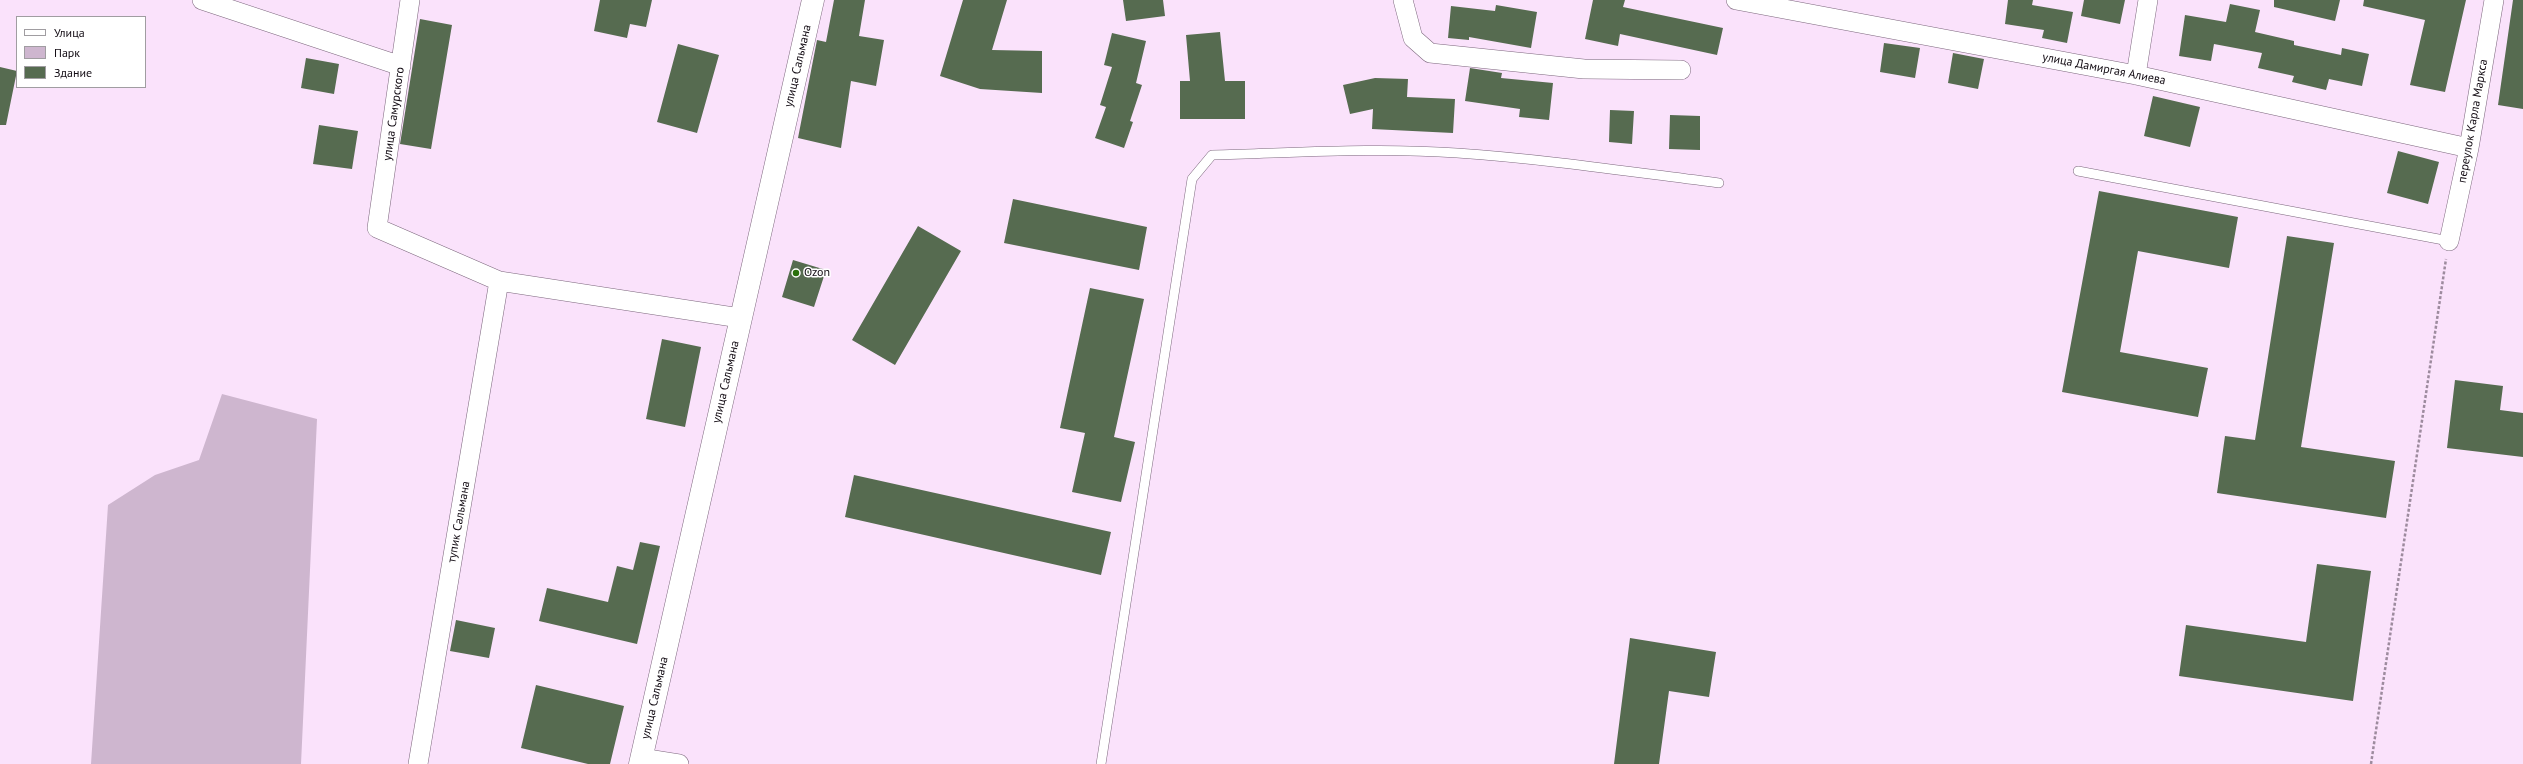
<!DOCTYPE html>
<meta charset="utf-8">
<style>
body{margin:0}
#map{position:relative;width:2523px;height:764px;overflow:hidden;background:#fae2fb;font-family:"PT Sans",sans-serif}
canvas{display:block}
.legend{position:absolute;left:16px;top:16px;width:130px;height:72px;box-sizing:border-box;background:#fff;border:1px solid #a09da1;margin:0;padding:5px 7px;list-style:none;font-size:12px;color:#120b13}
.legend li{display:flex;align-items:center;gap:8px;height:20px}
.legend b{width:20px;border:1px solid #a09da1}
</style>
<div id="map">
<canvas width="2523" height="764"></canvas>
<ul class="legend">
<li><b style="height:5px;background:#fff"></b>Улица</li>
<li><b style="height:11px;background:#ceb6cf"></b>Парк</li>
<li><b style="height:11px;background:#566b50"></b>Здание</li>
</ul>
</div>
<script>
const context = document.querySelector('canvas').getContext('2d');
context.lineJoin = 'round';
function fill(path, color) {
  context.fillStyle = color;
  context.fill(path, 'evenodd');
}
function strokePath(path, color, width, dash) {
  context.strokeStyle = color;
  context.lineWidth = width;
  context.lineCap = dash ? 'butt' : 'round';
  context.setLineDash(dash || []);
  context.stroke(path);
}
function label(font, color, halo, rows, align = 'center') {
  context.font = font + ' "PT Sans",sans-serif';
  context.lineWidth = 3;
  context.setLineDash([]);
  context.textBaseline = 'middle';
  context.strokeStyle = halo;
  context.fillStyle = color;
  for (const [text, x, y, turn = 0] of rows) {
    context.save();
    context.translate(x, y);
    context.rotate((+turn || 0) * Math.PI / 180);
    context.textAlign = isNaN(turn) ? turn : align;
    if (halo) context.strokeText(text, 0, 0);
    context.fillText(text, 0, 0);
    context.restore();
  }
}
fill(new Path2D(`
 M222,394L317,419L301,764H91L108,505L155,475L199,460Z`), '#ceb6cf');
fill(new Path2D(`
 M600,0H652L646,27L630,24L627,38L594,31Z
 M834,0H865L859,36L884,40L876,86L851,81L841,148L798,138L817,40L826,42Z
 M963,0H1007L992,50L1042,51V93L980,89L940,76Z
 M1123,0H1163L1165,16L1126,21Z
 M1593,0H1625L1623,7L1723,28L1717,55L1620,34L1618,46L1585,39Z
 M2008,0H2033L2032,5L2073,12L2067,43L2042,38L2044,30L2005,24Z
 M2084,0H2125L2120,24L2081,16Z
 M2274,0H2340L2335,21L2274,7Z
 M2364,0H2466L2445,92L2410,85L2425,20L2363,6Z
 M2513,0H2523V109L2498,105Z
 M2230,4L2260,10L2255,32L2294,41V45L2341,55L2342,48L2369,54L2362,86L2329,79L2326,90L2292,82L2294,76L2258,68L2262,53L2214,44L2211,61L2179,56L2185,15L2226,22Z
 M1496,5L1537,12L1531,48L1469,37V40L1448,38L1451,6L1495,11Z
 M420,19L452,25L431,149L400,144Z
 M1220,32L1225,81H1245V119H1180V81H1190L1186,35Z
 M1112,33L1146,41L1136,83L1142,85L1130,121L1133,122L1124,148L1095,138L1106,107L1100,105L1112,67L1104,65Z
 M1884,43L1920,48L1915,78L1880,72Z
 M678,44L719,55L697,133L657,122Z
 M1953,53L1984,59L1978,89L1948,83Z
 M306,58L339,64L334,94L301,88Z
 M0,67L17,71L6,125H0Z
 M1470,68L1502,73L1501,78L1553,83L1549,120L1519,117L1520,109L1465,101Z
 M1375,78L1408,79L1407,97L1455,99L1453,133L1372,129L1373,109L1350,114L1343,85Z
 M2153,96L2200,107L2190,147L2144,136Z
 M1610,110L1634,111L1632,144L1609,142Z
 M1670,115L1700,116V150L1669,149Z
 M319,125L358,131L352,169L313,164Z
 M2398,151L2439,162L2428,204L2387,193Z
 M2099,191L2238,217L2229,268L2138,251L2120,352L2208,368L2198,417L2062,392Z
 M1013,199L1147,227L1139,270L1004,243Z
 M918,226L961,251L895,365L852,340Z
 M2287,236L2334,243L2301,447L2395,461L2386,518L2217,493L2225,436L2255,440Z
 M793,260L826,270L814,307L782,297Z
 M1090,288L1144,299L1114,437L1135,442L1121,502L1072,492L1085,433L1060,428Z
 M662,339L701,347L685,427L646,419Z
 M2455,380L2503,386L2500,410L2523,413V457L2447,448Z
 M854,475L1111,532L1101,575L845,517Z
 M640,542L660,546L637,644L539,621L547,588L608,602L617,566L633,570Z
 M2317,564L2371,571L2353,701L2179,676L2186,625L2306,642Z
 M456,620L495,628L489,658L450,651Z
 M1630,638L1716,652L1709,697L1669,691L1659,764H1614Z
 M536,685L624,706L610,764H588L521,748Z`), '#566b50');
const service = new Path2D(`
 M2078,171L2449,241
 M1101,764L1192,179L1212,155C1294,153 1376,147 1457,153C1545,159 1632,172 1719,183`);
const minor = new Path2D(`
 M202,0L401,66
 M410,0L377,228L499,281L740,318
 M1403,0L1413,38L1430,53L1584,69L1681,70
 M1736,0L2136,75L2469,148
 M2136,75L2148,0
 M2449,241L2469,148L2494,0
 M641,758L679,764
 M418,764L499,281`);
const primary = new Path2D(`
 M640,764L813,0`);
strokePath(service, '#7c677d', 10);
strokePath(minor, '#7c677d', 20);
strokePath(primary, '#7c677d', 23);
strokePath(new Path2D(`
 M2371,764L2446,259`), '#9d8b9e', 2.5, [3, 2]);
strokePath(service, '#fff', 9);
strokePath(minor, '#fff', 19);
strokePath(primary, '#fff', 22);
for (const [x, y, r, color] of [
 [796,273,4,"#2b700c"]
]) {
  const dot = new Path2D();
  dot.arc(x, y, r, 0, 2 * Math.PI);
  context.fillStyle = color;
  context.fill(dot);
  strokePath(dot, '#fff', 1.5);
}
label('12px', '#120b13', '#fff', [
 ["улица Сальмана",798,66,-77],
 ["улица Дамиргая Алиева",2104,69,11],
 ["улица Самурского",394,114,-82],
 ["переулок Карла Маркса",2473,121,-80],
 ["улица Сальмана",726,382,-77],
 ["тупик Сальмана",459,522,-80],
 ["улица Сальмана",655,698,-77]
]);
label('12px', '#120b13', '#fff', [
 ["Ozon",804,273]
], 'left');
</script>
